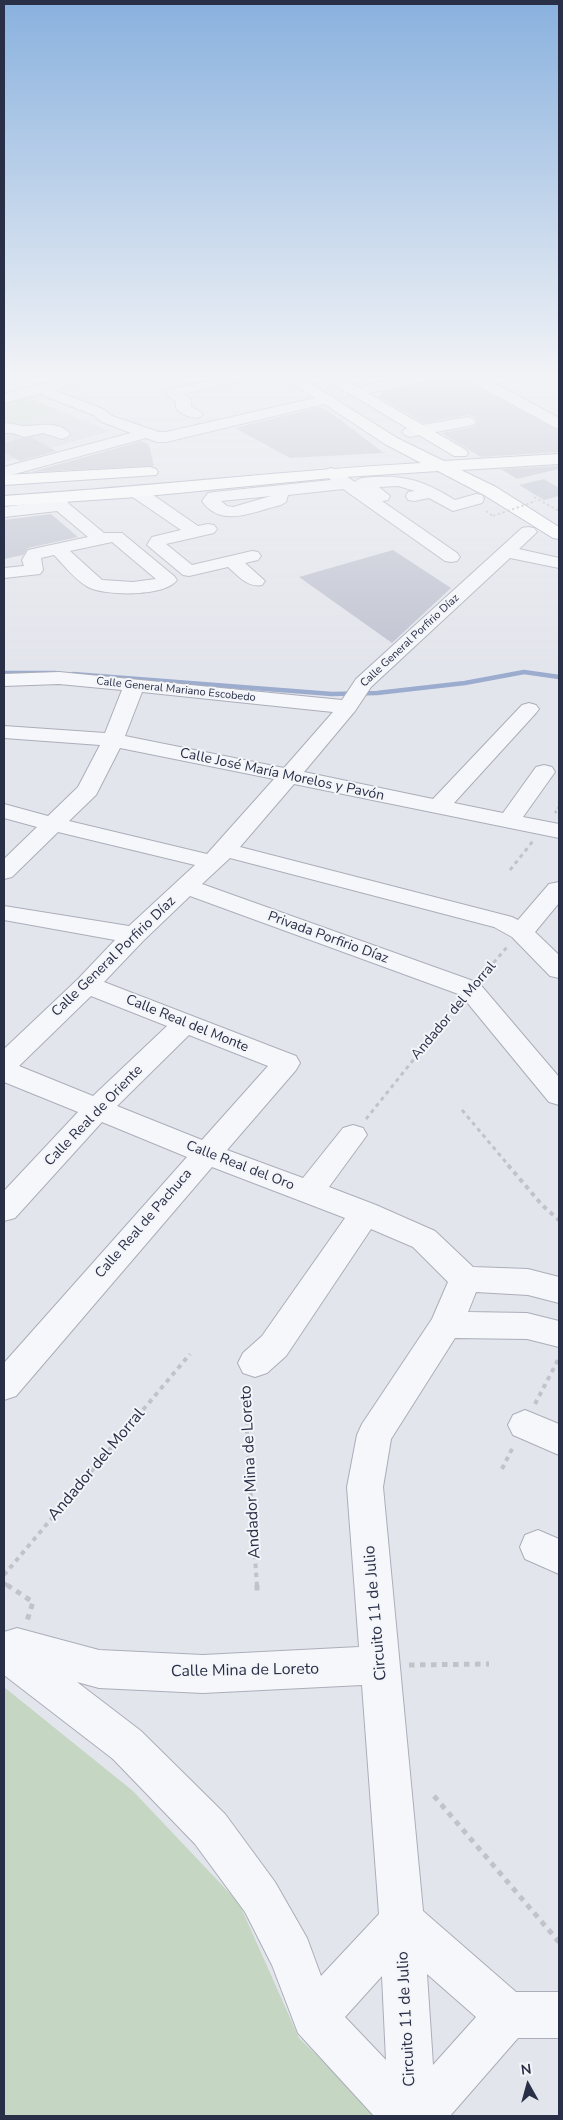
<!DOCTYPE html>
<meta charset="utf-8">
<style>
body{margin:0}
#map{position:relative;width:563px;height:2120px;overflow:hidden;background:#e3e5ec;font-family:"Nunito Sans",sans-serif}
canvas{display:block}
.frame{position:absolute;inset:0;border:5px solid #292f47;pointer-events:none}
.north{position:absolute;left:503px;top:2060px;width:50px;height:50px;-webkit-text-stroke:4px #f3f5f9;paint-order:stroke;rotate:353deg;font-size:14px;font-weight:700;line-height:20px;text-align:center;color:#292f47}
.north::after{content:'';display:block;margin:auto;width:18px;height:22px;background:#292f47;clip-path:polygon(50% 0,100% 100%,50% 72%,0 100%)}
</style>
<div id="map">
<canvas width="563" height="2120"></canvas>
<div class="frame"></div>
<div class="north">N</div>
</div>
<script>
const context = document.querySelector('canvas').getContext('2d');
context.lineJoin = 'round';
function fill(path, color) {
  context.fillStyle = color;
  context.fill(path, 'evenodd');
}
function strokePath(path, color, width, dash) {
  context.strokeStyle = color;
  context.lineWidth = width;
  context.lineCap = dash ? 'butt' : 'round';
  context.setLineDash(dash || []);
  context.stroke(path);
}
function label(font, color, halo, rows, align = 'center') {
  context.font = font + ' "Nunito Sans",sans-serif';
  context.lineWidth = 4;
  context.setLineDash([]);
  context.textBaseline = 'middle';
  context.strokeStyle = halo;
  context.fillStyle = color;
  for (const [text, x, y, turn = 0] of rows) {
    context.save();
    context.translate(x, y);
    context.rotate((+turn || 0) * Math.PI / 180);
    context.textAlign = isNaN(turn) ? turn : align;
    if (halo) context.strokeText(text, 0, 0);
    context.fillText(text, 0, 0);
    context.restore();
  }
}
fill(new Path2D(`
 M24,396L110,431L4,462V402Z`), '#d4d7e2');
fill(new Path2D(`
 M24,396L53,408L36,413L43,416L10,426L4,422V402Z
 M4,1687L133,1791L239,1903L299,2038L380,2116H4Z`), '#c5d7c3');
strokePath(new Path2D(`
 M4,673H56
 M73,674L332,694L377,693L465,683L524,672L559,677`), '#9baccf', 4.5);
fill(new Path2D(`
 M455,375L559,431V452L481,457L441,433L473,427L478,422L474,417L468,415L423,423L379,397L382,392Z
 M320,407L334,415L384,453L290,458L235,428Z
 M31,437L56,451L20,461L4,452V443L21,438Z
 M142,441L149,445L154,466L31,472Z
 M559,466V469L517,479L501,469Z
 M544,479L559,488V496L544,500L519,485Z
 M51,514L78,537L28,548L23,555L4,559V520Z
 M393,550L451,588L392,643L299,577Z`), '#bfc3d0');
const minor = new Path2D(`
 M81,373H105L103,376L54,390L103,409L112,416L159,432H166L328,395L333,396L335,399L333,402L166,442H157L146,438L4,477V467L131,433L102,422L93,415L45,396L43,393L4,403V394Z
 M240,373H267L265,376L184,394L191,400V406L203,414L200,417C192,419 181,415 176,408V402L166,394L170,389Z
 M422,373H450L443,377L355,396L350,395L348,392L350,389Z
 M458,373H476L559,418V429L554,427L460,376Z
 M468,417L473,419L476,422L473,425L410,437L405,435L402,432L405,429L410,427Z
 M4,423C12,423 22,427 28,426C41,425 60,421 70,434L67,437L62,439L43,433L24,437L13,433H4Z
 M331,468L337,470L355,482C359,477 366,478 373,477C408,475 426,482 455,500L476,494L482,495L484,499L482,503L453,511L429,498L414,501L408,500L406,496L408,492L415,491L398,486L379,487L390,496L388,500L382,501L457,553L460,557L457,561L451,562L445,561L343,489L288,495L286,502L281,505C255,511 221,529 202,501L208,493L214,492L331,480L323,473L325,470ZM271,496L233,507L227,506L221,501Z
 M137,487L143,488L198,526L208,524L214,525L217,529L214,533L166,544L192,565L252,551L258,552L261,556L258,560L245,563L265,581L262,585C248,588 238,576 228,567L189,576L183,575L147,545L152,537L181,530L131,496L129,492L131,488Z
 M57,493L63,494L69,504L104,533H122L174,576L177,580C165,597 105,596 88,587C75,580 64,565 54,555L41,558L43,570L40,574L4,578V568L24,566L22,560L28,550L88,537L57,511L4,517V507L51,501L49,498L51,494ZM112,542L156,579L133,582L102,580L70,551Z
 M528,527L534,528L537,532L519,549L559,558V568L510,558L371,687L355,711L304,772L433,799L522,705L529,703L536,705L539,709L536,713L454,803L503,813L536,767L544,765L552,767L555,772L523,817L559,824V838L294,784L240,847L512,917L518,920L549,884L559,882V903L535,932L559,955V978L550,976L512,937L494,927L230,858L202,884L479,983L559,1077V1105L549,1102L461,995L190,896L143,941L104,982L296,1056L300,1063L296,1070L227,1150L303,1178L343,1128L353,1125L363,1128L367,1135L329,1187L376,1205L435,1231L473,1267L528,1269L559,1277V1303L528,1295L476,1292L468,1312L527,1313L559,1321V1347L527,1339L455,1338L391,1439L383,1487L423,1911L516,1992H559V2038H518L450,2116H374L298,2033L272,1965L245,1912L195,1844L113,1759L4,1675V1632L17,1628L99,1650L203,1655L359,1647L347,1487L357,1435L362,1424L432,1319L448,1282L413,1247L371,1229L286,1356L267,1373L255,1377L243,1373L238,1363L243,1353L262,1336L345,1218L212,1167L16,1396L4,1400V1363L187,1157L102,1122L15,1218L4,1221V1191L78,1112L4,1082V1049L78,979L115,940L4,920V906L129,926L195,865L58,832L12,877L4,879V859L37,827L4,818V804L48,816L78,787L100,745L4,738V726L105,733L122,690L59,684L4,686V674L59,672L342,700L356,679L522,528ZM142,692L333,712L284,768L125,736ZM120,748L274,779L207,854L69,821L96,795ZM91,996L167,1026L93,1096L19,1066ZM189,1035L268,1066L202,1140L117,1106ZM77,1682L99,1688L203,1693L362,1685L379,1914L321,1976L307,1938L275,1882L225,1814L141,1731ZM427,1974L476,2017L433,2065ZM382,1976L386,2060L345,2017Z
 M525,1410L559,1424V1455L513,1435L508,1425L513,1415Z
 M538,1530L559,1539V1574L525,1559L520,1547L525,1535Z`);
const major = new Path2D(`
 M277,373H294L397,438L444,461L559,454V464L461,470L496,487L559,527V539L553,538L484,495L438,471L331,478L137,497L4,506V496C143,487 282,471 421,463L385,444Z
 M315,373H333L466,450L468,453L466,456H454Z
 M150,467L156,469L158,472L156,475L4,485V475Z`);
strokePath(minor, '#abaeba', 2);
strokePath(major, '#a1a7b9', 2);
strokePath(new Path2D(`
 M534,497L559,511
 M486,511L493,516`), '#c1c3cb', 2, [2.5, 2.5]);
strokePath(new Path2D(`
 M555,813L559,807`), '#c1c3cb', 2.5, [2.5, 2.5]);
strokePath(new Path2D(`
 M510,870L533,841
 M483,975L508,946
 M462,1110L509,1166
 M366,1119L458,1004`), '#c1c3cb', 3, [4, 4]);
strokePath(new Path2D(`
 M508,1165L542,1205L559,1220
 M247,1384V1440L257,1586
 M535,1404L559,1358
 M502,1469L514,1445
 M4,1575L190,1354
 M4,1583L8,1586`), '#c1c3cb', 4, [4.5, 4.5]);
strokePath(new Path2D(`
 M7,1585L33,1602L27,1621
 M257,1585V1591
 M409,1665L489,1664
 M434,1796L559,1942`), '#c1c3cb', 5, [5.5, 5.5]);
fill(minor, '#f6f7fa');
fill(major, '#fff');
strokePath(new Path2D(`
 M493,516L536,501`), '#c1c3cb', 2, [2.5, 2.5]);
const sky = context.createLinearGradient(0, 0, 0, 670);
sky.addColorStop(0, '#89b1de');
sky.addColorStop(0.56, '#f2f3f6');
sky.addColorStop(1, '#f2f3f600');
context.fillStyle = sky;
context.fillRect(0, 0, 563, 670);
label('11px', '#292f47', '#f3f5f9', [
 ["Calle General Porfirio Díaz",410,641,-43],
 ["Calle General Mariano Escobedo",176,690,6]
]);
label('14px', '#292f47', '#f3f5f9', [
 ["Calle José María Morelos y Pavón",282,775,12],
 ["Privada Porfirio Díaz",328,938,20],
 ["Calle General Porfirio Díaz",114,957,-44],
 ["Andador del Morral",454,1011,-50],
 ["Calle Real del Monte",187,1024,22],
 ["Calle Real de Oriente",94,1116,-46],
 ["Calle Real del Oro",240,1166,21],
 ["Calle Real de Pachuca",144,1224,-49]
]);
label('16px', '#292f47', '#f3f5f9', [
 ["Andador del Morral",97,1465,-50],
 ["Andador Mina de Loreto",251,1472,-93],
 ["Circuito 11 de Julio",376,1613,-95],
 ["Calle Mina de Loreto",245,1671,-1],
 ["Circuito 11 de Julio",407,2019,-93]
]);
</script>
